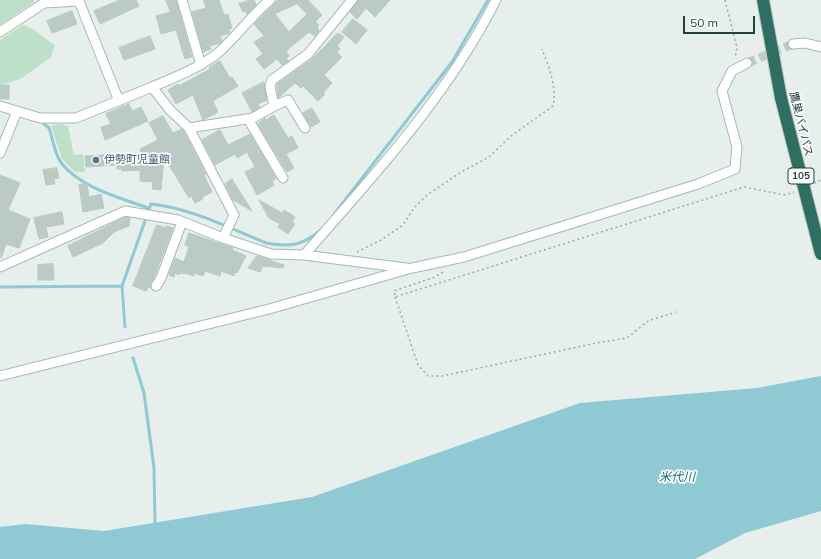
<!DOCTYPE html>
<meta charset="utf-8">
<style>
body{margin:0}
#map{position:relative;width:821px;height:559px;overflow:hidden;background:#e6efeb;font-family:Mulish,sans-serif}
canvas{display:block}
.scale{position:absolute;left:683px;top:16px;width:72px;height:18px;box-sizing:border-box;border:2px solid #24423a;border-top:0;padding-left:5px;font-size:12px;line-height:14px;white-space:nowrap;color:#24423a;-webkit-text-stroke:3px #f7fbf9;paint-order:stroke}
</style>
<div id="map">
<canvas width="821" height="559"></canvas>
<div class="scale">50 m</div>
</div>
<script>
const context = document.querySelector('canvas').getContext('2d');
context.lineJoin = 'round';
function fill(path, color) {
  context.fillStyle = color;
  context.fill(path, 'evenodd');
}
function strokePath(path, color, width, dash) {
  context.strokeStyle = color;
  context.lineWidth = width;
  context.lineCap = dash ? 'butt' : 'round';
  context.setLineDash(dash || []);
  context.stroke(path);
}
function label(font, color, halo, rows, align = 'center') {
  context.font = font + ' Mulish,"Noto Sans JP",sans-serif';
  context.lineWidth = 3.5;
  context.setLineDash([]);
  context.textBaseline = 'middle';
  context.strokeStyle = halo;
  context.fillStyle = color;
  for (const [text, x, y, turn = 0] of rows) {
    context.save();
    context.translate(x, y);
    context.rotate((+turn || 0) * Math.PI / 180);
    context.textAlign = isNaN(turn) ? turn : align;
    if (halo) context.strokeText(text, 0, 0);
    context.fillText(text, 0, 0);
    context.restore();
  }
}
fill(new Path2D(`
 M0,0H34V2L0,25Z
 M23,25C36,29 43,38 55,45L51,57L33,70L20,79L0,85V40Z
 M59,124L68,126L74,155L83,154L85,172H75L62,159L51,126Z`), '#bfe0c8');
fill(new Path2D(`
 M821,376V511L745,533L695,559H0V527L25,524L104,531L312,497L580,403L757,388Z`), '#8ec9d4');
strokePath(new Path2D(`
 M44,124L49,128C53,139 55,157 63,165C82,188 121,198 148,208
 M332,217L452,62L488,0
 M0,287L122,286
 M125,327L122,286L151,204C191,208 229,228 266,243C290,247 302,246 321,230
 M133,358L144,393L154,468L155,523`), '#8ec9d4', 3);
const building = new Path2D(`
 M120,0H136L139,6L100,24L94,11Z
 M166,0H176L192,57L185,59L176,30L161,34L156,16L170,12Z
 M204,0H219L224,15L228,14L232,28L229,29L230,33L220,36L222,41L220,43L210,46L211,49L203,52L192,12L206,8Z
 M250,0H254L256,5L247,14L245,11L243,12L239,4Z
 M278,0H308L322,15L315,22L319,25L317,28L319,31L315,36L309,32L286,51L289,56L286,58L289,61L282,65L277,59L264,69L256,59L263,54L254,42L264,36L254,24ZM297,4L307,14L289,32L275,14Z
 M358,0H390L375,17L366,8L357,19L350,12Z
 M72,11L77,24L52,33L47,21Z
 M353,19L367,30L356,44L342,32Z
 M338,33L344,37L337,46L340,49L337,52L342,57L324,75L332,83L323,93L325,94L318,101L303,86L301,88L295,83L278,98L277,84L312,59Z
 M150,36L155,49L124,60L119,48Z
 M220,61L230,78L232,77L238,86L213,101L218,112L203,120L193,95L176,104L168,90L178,84L179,86L210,69L209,68Z
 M264,82L267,100L258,104L260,107L252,112L242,93Z
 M0,85H9V99H0Z
 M129,104L132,111L141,107L148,121L105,140L101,127L111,124L106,114Z
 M312,108L320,122L311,127L303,113Z
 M274,115L288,138L292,136L298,148L286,154L294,168L287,172L258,124L265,118L266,120Z
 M163,116L173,133L182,129L184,132L206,174L204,175L212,192L202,197L203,199L195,203L191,196L189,198L164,157L161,190L152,189L153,182L140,181V170L122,171V169H117V165L86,167L85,156L141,153L140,149L158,140L149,123Z
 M220,130L228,145L250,134L276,178L272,181L274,185L257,195L245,172L255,167L247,152L237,158L235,154L215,165L202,140Z
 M57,168L59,178L54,179L55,184L46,185L43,170Z
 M0,175L20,183L8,210L30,219L19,248L6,244L1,258Z
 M232,179L252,211L233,200L225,184Z
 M87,184L89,197L101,194L104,208L83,212L79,185Z
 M259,200L282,213L284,210L295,217L292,222L295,224L288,234L278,227L280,224L269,218Z
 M62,212L64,224L46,227L48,237L39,239L34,218Z
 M126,217L130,218L129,226L114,232L103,243L73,257L68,246Z
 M157,225L166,228L167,226L173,228L150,288L148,287L146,291L133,286Z
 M189,233L233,248L232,250L246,256L237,273L235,272L234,276L221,271L220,276L205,271L203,276L194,273V276L185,273V274L180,273L179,275L175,273L174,277L169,275L175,258L184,262L189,247L185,245Z
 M257,256L284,265L283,268L263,266L260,272L248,268Z
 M53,264L54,280H38V265Z`);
fill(building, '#bbcac4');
strokePath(building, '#b8c9c2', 1);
strokePath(new Path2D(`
 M747,63L793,44`), '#bfccc8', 9, [9, 4.5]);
const street = new Path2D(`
 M182,0L201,65
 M0,32L44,3L79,1L119,101
 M793,44L805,43L821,47
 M0,106L40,118H76L152,87
 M274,106L288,100L305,128
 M248,119L283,178
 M189,128L253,118L274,106L270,86L272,80L308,54L352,0
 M0,153L17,111
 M223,238L234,215L189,128L170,110L152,87C175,77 199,68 218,53C236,37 251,16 270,0
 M304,255C374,176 448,95 496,0
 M0,267L125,211L178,220L223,238L271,254L304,255L406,268
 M156,286L161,278L182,222
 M0,376L269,309L412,268L464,257L698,184L735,169L737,147L722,91L732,71L747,63`);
const highway = new Path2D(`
 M763,0L781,98`);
strokePath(street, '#a8b8b2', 11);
strokePath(highway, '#c2cac8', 14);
strokePath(new Path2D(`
 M725,0L737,48L735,58
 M814,183L821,180
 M357,252L381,240L403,225L414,208L427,195L461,172L489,157L511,136L553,106C557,87 549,67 542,49
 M443,272L435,277L394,291L395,297L744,187L785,195L794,192
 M395,297L418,365L428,376H442L601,342L627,338L648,321L676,312`), '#86b3a5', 1.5, [2, 3]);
strokePath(street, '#fff', 9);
strokePath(highway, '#2f6f62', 12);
const highwayBridge = new Path2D(`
 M781,98L821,254`);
strokePath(highwayBridge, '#c2cac8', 14, []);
strokePath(highwayBridge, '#2f6f62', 12);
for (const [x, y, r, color] of [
 [96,160,4,"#5c6f8a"]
]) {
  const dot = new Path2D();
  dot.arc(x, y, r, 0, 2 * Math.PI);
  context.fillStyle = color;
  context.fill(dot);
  strokePath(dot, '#f7fbf9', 1.5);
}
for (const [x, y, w] of [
 [801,176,26]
]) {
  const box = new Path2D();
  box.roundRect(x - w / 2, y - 8, w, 16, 3);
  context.fillStyle = '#f7fbf9';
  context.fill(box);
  strokePath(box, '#24423a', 1);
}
label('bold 10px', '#24423a', null, [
 ["105",801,176]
]);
label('11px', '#24423a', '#f7fbf9', [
 ["鷹巣バイパス",801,124,76]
]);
label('11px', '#4e5e75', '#f7fbf9', [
 ["伊勢町児童館",104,160]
], 'left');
label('italic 12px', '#1c6f80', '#f7fbf9', [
 ["米代川",677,477]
]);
</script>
